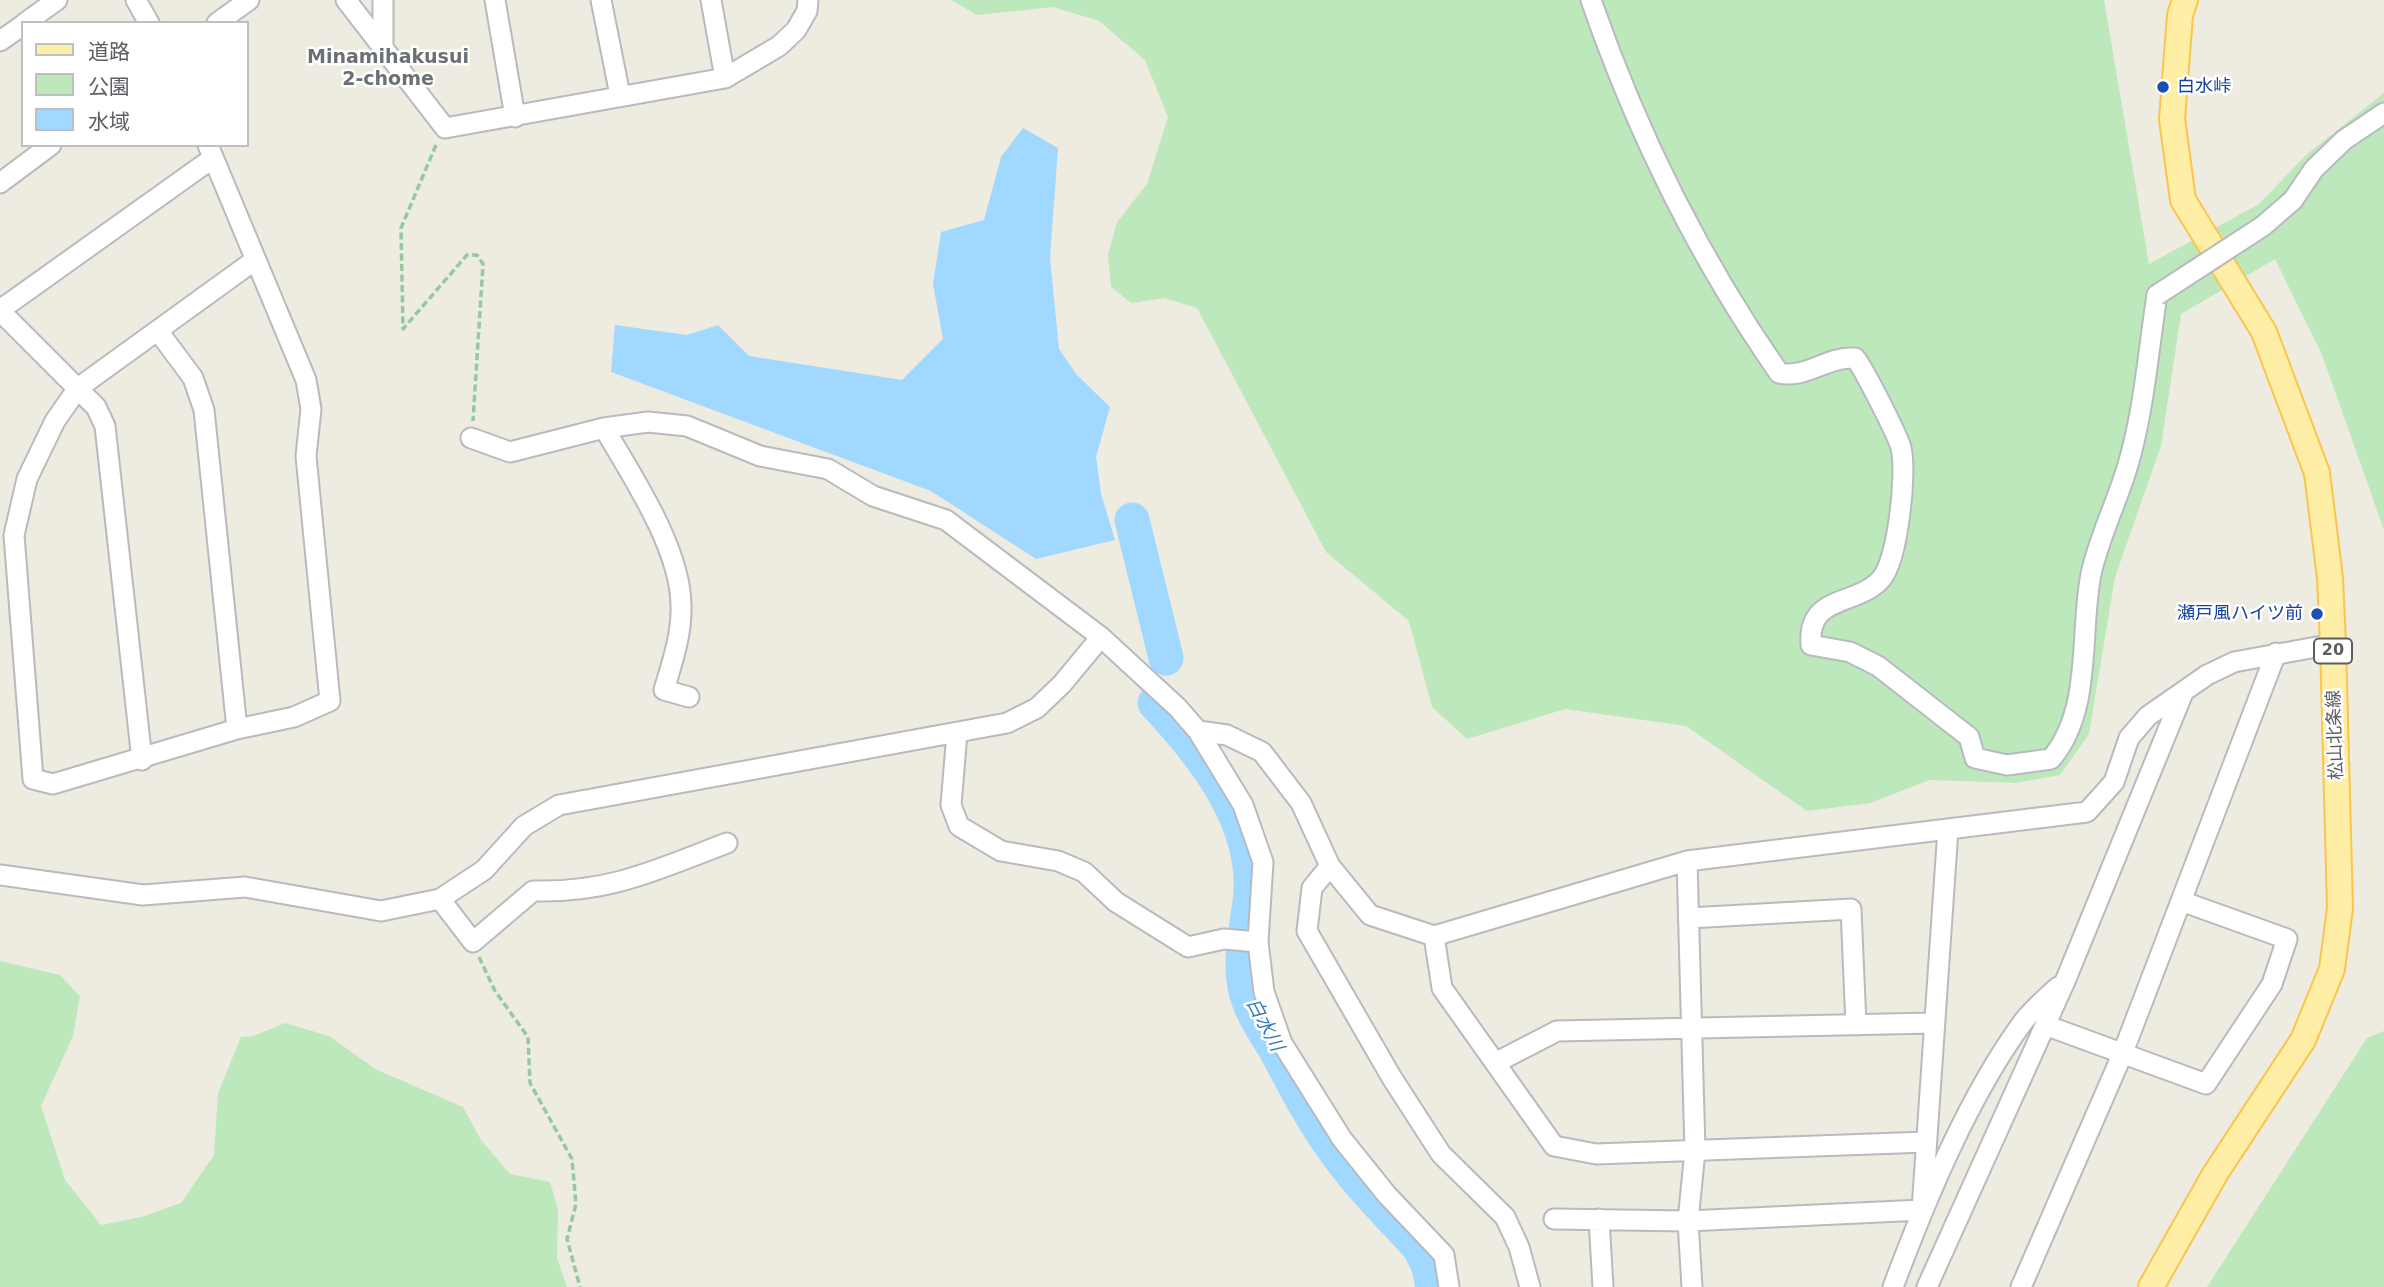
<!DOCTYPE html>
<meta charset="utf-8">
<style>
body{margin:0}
#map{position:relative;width:2384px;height:1287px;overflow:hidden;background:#eeebe1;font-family:"DejaVu Sans","Noto Sans JP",sans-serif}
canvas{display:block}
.legend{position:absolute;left:21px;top:21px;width:228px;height:126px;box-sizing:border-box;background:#fff;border:2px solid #bdbfc1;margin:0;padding:9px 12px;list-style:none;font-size:21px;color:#5a5e63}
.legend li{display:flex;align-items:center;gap:14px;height:35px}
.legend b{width:35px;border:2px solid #bdbfc1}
</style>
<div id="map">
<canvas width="2384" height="1287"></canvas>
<ul class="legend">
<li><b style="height:9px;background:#ffeea5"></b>道路</li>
<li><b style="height:19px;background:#bde8bb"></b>公園</li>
<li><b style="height:19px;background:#a0d8ff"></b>水域</li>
</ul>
</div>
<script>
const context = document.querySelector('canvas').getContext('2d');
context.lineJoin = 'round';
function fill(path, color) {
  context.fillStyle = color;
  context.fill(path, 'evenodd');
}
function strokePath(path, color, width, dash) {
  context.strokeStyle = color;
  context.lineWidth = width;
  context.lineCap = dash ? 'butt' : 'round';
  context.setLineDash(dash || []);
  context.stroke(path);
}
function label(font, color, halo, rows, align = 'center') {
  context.font = font + ' "DejaVu Sans","Noto Sans JP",sans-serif';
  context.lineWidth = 5;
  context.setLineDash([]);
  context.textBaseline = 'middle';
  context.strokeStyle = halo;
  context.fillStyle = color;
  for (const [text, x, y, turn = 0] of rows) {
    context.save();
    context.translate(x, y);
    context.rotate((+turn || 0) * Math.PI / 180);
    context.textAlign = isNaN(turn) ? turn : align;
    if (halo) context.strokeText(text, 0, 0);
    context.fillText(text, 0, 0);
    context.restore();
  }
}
fill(new Path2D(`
 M951,0H2104L2149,264L2259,204L2306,155L2384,93V530L2322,355L2275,259L2181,314L2161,446L2115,577L2089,734L2060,775L2016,783L1930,780L1870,803L1807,811L1686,726L1565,709L1467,739L1432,707L1409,621L1326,552L1197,308L1164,298L1131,303L1111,287L1108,255L1117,222L1147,184L1168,117L1145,60L1099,21L1053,7L977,15Z
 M0,961L60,975L80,996L73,1036L41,1106L65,1180L101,1225L141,1217L181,1203L214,1155L218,1093L241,1037L254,1036L285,1023L329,1036L377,1070L463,1107L481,1140L510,1174L550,1182L558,1209L557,1258L567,1287H0Z
 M2384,1031V1287H2207L2367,1038Z`), '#bde8bb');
fill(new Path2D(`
 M1023,128L1058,148L1050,258L1059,349L1077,375L1110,407L1096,457L1101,494L1115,540L1036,559L931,491L611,372L615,325L687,335L718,325L749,356L902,380L943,339L933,284L941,232L984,220L1001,157Z`), '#a0d8ff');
strokePath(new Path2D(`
 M1132,520L1166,658
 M1155,703C1204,755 1260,825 1250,902C1246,934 1237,969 1249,1001C1255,1019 1268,1036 1277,1052C1295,1086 1313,1121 1336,1152C1360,1186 1392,1217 1420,1248L1429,1267L1433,1287`), '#a0d8ff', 35);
const minor = new Path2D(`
 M136,0L149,23
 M346,0L445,128L725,78L779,46L796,30L807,11L808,0
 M495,0L515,117
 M601,0L620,95
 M711,0L725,78
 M1591,0C1637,133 1699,258 1779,373C1806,379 1828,356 1855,358C1862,365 1899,438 1901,448C1907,473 1898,558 1882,578C1858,607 1807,593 1811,645L1850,652L1878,666L1969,737L1975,758L2007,765L2051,759C2093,709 2079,635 2091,574C2099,538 2116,504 2127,468C2144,412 2148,353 2157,295
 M25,23L57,0
 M217,23L249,0
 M0,41L23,25
 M383,48V0
 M208,145L306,380L311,409L306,456L330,701L294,717L237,729L53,784L33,779L14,535L27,479L55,421L78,388L255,260
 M0,183L51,145
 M2263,226L2293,200L2314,169L2344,140L2384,113
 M0,310L213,158
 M0,311L96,407L105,426L142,760
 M158,331L193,378L204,410L237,729
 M604,428C632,476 681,549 681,606C682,634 672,663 664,690L689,697
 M471,438L510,452L604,428L648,422L687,426L760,456L828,469L873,496L946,520L1101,637L1178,708L1198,731L1243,805L1263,862L1258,942L1264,992L1282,1043L1342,1139L1387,1195L1444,1255L1449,1287
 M1198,731L1227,735L1262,752L1301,803L1330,866L1370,915L1434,936L1687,861L2087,812L2114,782L2129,738L2148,716L2207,675L2234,662L2333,644
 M957,733L951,805L959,826L1001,851L1058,861L1084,872L1116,902L1188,947L1224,939L1258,942
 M1687,861L1695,1151L1688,1221L1692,1287
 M1330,866L1312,888L1307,931L1392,1078L1441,1154L1505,1217L1519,1247L1530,1287
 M0,875L143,895L245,887L381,911L440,899L473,942L533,891C610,893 656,870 727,843
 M440,899L484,870L524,826L559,805L1007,723L1037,708L1062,684L1101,637
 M1689,918L1851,909L1856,1025
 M1434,936L1442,988L1554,1146L1596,1154L1926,1142
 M2045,1025L2206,1084L2272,984L2287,939L2181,901
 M1495,1063L1557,1031L1934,1023
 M1554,1219L1688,1221L1922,1210L1948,829
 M1599,1219L1603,1287
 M1893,1287C1926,1199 1968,1097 2023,1022C2033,1009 2046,998 2058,987
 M1927,1287L2066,979L2183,693
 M2021,1287L2122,1055L2276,653`);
const major = new Path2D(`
 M2151,1287L2215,1174L2303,1040L2332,969L2340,908L2333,644L2330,578L2317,473L2264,332L2183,200L2172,119L2180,15L2185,0`);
strokePath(minor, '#b7babf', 23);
strokePath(major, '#fbc54d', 28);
strokePath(new Path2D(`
 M436,145L401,228L403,329L467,255H477L483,264L473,421
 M479,957L495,991L528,1037L530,1083L572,1159L576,1204L567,1239L580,1287`), '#94c9a2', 3.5, [7, 3.5]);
strokePath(minor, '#fff', 19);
strokePath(major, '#ffeea5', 24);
const minorBridge = new Path2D(`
 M2157,295L2263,226`);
strokePath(minorBridge, '#b7babf', 23, []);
strokePath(minorBridge, '#fff', 19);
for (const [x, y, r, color] of [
 [2163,87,7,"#1a4fb4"],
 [2317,614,7,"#1a4fb4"]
]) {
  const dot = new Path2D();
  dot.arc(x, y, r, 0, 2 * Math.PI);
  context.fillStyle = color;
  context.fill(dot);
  strokePath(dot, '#fff', 2.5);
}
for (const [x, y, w] of [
 [2333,651,38]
]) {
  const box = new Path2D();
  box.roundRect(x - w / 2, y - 12.5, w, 25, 5);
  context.fillStyle = '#fff';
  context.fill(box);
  strokePath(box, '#5a5e63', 2);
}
label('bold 16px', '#5a5e63', null, [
 ["20",2333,651]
]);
label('18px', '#164399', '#fff', [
 ["白水峠",2177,87],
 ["瀬戸風ハイツ前",2303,614,"right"]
], 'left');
label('18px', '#5a5e63', '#fff', [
 ["松山北条線",2336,735,-92]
]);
label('bold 19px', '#6b7075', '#fff', [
 ["Minamihakusui",388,58],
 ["2-chome",388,80]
]);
label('italic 19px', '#3679b8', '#fff', [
 ["白水川",1264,1025,62]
]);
</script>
